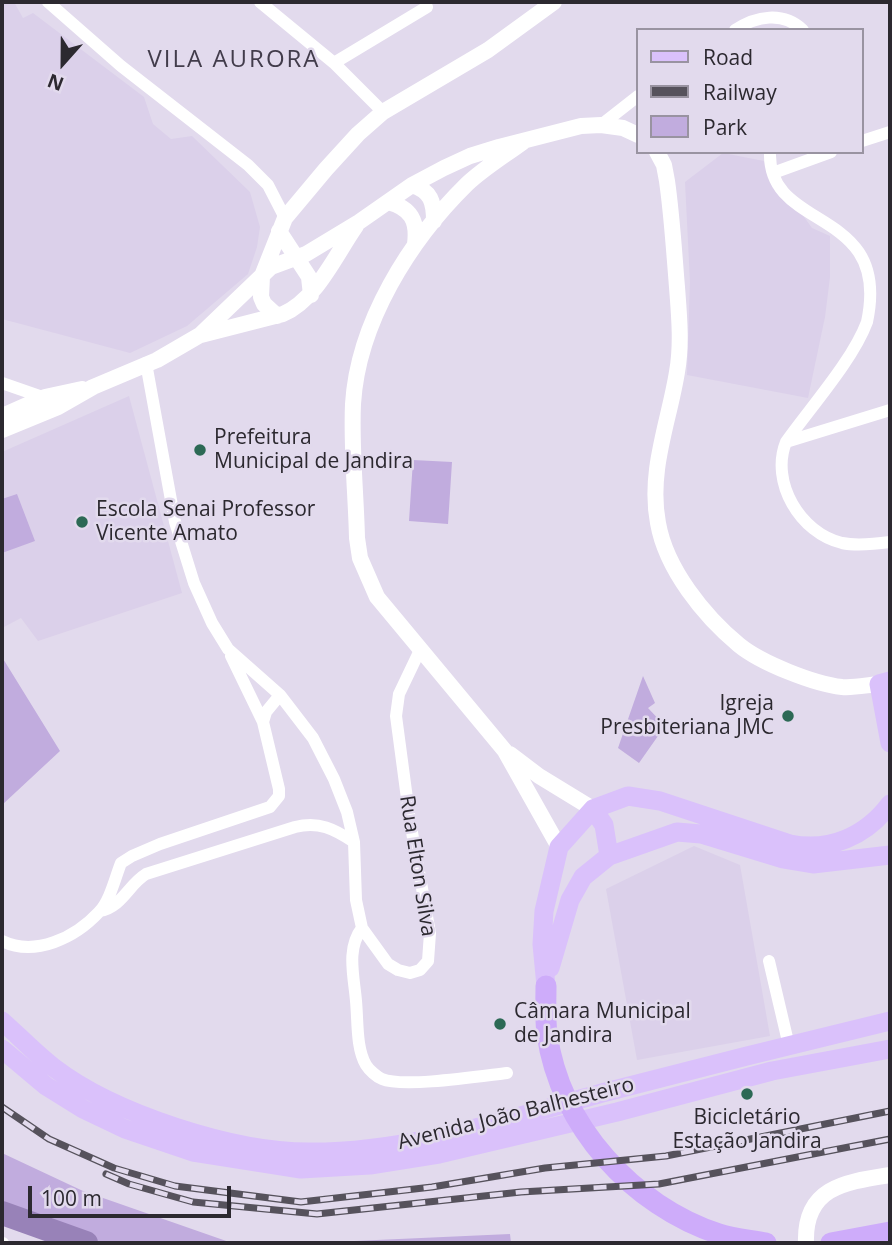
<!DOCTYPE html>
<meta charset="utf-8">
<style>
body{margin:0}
#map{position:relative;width:892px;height:1245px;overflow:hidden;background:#e2daed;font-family:"Open Sans",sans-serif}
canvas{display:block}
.frame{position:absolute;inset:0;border:4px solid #2c2930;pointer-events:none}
.legend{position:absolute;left:636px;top:28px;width:228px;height:126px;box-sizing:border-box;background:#e2daed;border:2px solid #9993a1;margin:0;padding:9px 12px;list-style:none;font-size:21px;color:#2c2930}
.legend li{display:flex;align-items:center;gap:14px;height:35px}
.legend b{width:35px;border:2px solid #9993a1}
.north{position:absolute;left:28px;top:28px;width:70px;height:70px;-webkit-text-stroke:5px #e2daed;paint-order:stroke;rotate:201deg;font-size:19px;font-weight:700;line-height:28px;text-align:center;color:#2c2930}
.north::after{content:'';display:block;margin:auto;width:24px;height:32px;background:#2c2930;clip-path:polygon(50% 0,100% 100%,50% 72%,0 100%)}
.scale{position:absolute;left:28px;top:1186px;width:203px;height:32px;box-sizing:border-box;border:4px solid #2c2930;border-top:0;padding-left:9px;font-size:21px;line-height:24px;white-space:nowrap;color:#2c2930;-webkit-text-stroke:5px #e2daed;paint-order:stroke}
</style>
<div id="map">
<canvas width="892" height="1245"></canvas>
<div class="frame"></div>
<ul class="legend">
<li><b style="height:9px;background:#dac1fb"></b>Road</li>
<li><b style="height:9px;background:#56525c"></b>Railway</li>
<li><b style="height:19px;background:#c1acde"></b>Park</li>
</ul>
<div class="north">N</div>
<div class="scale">100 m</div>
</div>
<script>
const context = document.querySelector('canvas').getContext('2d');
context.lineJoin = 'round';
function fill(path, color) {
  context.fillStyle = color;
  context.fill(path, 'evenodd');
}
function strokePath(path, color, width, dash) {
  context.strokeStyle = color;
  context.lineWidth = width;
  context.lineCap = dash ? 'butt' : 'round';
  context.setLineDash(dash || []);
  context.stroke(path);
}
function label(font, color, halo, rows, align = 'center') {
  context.font = font + ' "Open Sans",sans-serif';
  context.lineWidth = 5;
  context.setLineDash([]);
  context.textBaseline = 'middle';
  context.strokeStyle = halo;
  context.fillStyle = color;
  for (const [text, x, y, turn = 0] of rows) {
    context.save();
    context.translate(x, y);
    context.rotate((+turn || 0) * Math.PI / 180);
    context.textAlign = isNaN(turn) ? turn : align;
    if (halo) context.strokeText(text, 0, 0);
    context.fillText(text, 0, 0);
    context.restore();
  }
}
fill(new Path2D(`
 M2,2H14L23,18L33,13L144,97L153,124L171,139L192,136L250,192L260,227L257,247L248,274L187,326L130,353L2,319Z
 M723,153L764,161L812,228L830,236V277L825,317L808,398L687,375L690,282L685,182Z
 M129,396L182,593L38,641L21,618L2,628V452Z
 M694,846L740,865L770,1036L637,1060L606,889Z`), '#dbd0ea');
fill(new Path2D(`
 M413,460L452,462L448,524L409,521Z
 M17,494L35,541L2,553V499Z
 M2,657L60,751L2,805Z
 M643,676L655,703L648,708L665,726L639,763L618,748Z
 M2,1153L83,1191L232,1243H65L17,1226L2,1218Z
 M510,1234L511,1243H310Z`), '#c1acde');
strokePath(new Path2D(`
 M2,1213L86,1243`), '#9882b8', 24);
strokePath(new Path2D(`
 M48,2L121,66L248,165L268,185L285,218
 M260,2L334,63L383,112
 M735,30C756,16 783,11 803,30
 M334,63L427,7
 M601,125L638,96
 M862,141L890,132
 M770,152C767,233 892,205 867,322C853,360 810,408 786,442C770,482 800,533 842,543C857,546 875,544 890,542
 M773,173L831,152
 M146,363L175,522L194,583L212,623L228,649L280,695L313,738L334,779L347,812L354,842L356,900L362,928L388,964L398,970L410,973L420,970L428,961L430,933L410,821L396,716L399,694L420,650
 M2,383L48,399
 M786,442L890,410
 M231,656L263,722
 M100,911C123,906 128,885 146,874L295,827C319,821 334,829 354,842
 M362,928C346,949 354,976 356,1001C358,1021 356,1048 366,1065C369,1070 377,1077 382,1079C403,1088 481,1076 507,1073
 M2,941C35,957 75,938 99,912C110,901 115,878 121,863L132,856L160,844L270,807L279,796V789L263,722L266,712L280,695
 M769,961L789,1046
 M2,1243H3`), '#fff', 12);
strokePath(new Path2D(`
 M523,142C504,156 484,168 467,184C410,240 358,322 353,404C351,448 356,494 357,538L360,558L377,597L505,751L559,847
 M657,152L664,165L667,181C672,216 674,251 677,287C679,314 682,344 677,372C669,422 648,471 658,523C666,569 704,616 739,645C761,663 814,684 842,687C854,688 867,685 879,684
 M412,185C431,191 434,202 434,221
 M388,202C411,208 418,221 415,244
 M279,231L309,277L311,295
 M277,316L264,304L261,297L262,276L285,218L326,169L358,134L383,112L488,50L554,2
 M201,335L283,314C316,300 335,256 356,226
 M2,416L45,397L82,389
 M2,430L58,407L93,387L157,360L200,335L271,267L306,254L359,222L412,185L444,168L470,156L499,147L581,126L601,125L623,128L638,135
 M510,754L539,776L593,809
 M806,1243C804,1187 845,1182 890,1175`), '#fff', 16);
strokePath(new Path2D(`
 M890,681L879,684L890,743
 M593,809L604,825L609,856
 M550,968L570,900L583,877L609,856L677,832L701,834L783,859L813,864L890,855
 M546,986L542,944L544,911L559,847L593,809L628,796L660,801L790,844C830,852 866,836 890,804
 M2,1021C19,1036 35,1053 53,1067C114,1114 235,1153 312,1152C411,1152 507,1119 602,1093C698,1068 794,1044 890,1021
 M2,1049L46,1086L83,1109L125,1129L193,1152L301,1169L370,1165L439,1154L617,1112L772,1071L890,1049`), '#dac1fb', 19);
strokePath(new Path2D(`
 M546,986C546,1002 545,1018 547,1034C560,1126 633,1206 719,1234C734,1239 751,1240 766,1243
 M831,1243L890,1232`), '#ceacfa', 21);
const rail = new Path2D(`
 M2,1107L49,1139L114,1168L175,1186L301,1202L432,1187L545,1168L666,1156L890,1111
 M106,1174L129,1184L193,1202L317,1214L521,1192L659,1184L890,1139`);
strokePath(rail, '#56525c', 7);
strokePath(rail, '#e2daed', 4.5, [13]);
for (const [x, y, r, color] of [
 [200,450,7,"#2c6955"],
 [82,522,7,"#2c6955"],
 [788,716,7,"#2c6955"],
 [500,1024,7,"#2c6955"],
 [747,1094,7,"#2c6955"]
]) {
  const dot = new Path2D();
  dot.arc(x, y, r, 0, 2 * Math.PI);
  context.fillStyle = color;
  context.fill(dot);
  strokePath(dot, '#e2daed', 2.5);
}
label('21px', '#2c2930', '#e2daed', [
 ["Prefeitura",214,438],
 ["Municipal de Jandira",214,462],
 ["Escola Senai Professor",96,510],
 ["Vicente Amato",96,534],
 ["Igreja",774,704,"right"],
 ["Presbiteriana JMC",774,728,"right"],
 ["Câmara Municipal",514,1012],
 ["de Jandira",514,1036],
 ["Bicicletário",747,1118,"center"],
 ["Estação Jandira",747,1142,"center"]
], 'left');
label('21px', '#2c2930', '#e2daed', [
 ["Rua Elton Silva",417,866,81],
 ["Avenida João Balhesteiro",516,1114,-14]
]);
context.letterSpacing = '2px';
label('24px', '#423c4b', '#e2daed', [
 ["VILA AURORA",234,60]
]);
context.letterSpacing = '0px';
</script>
